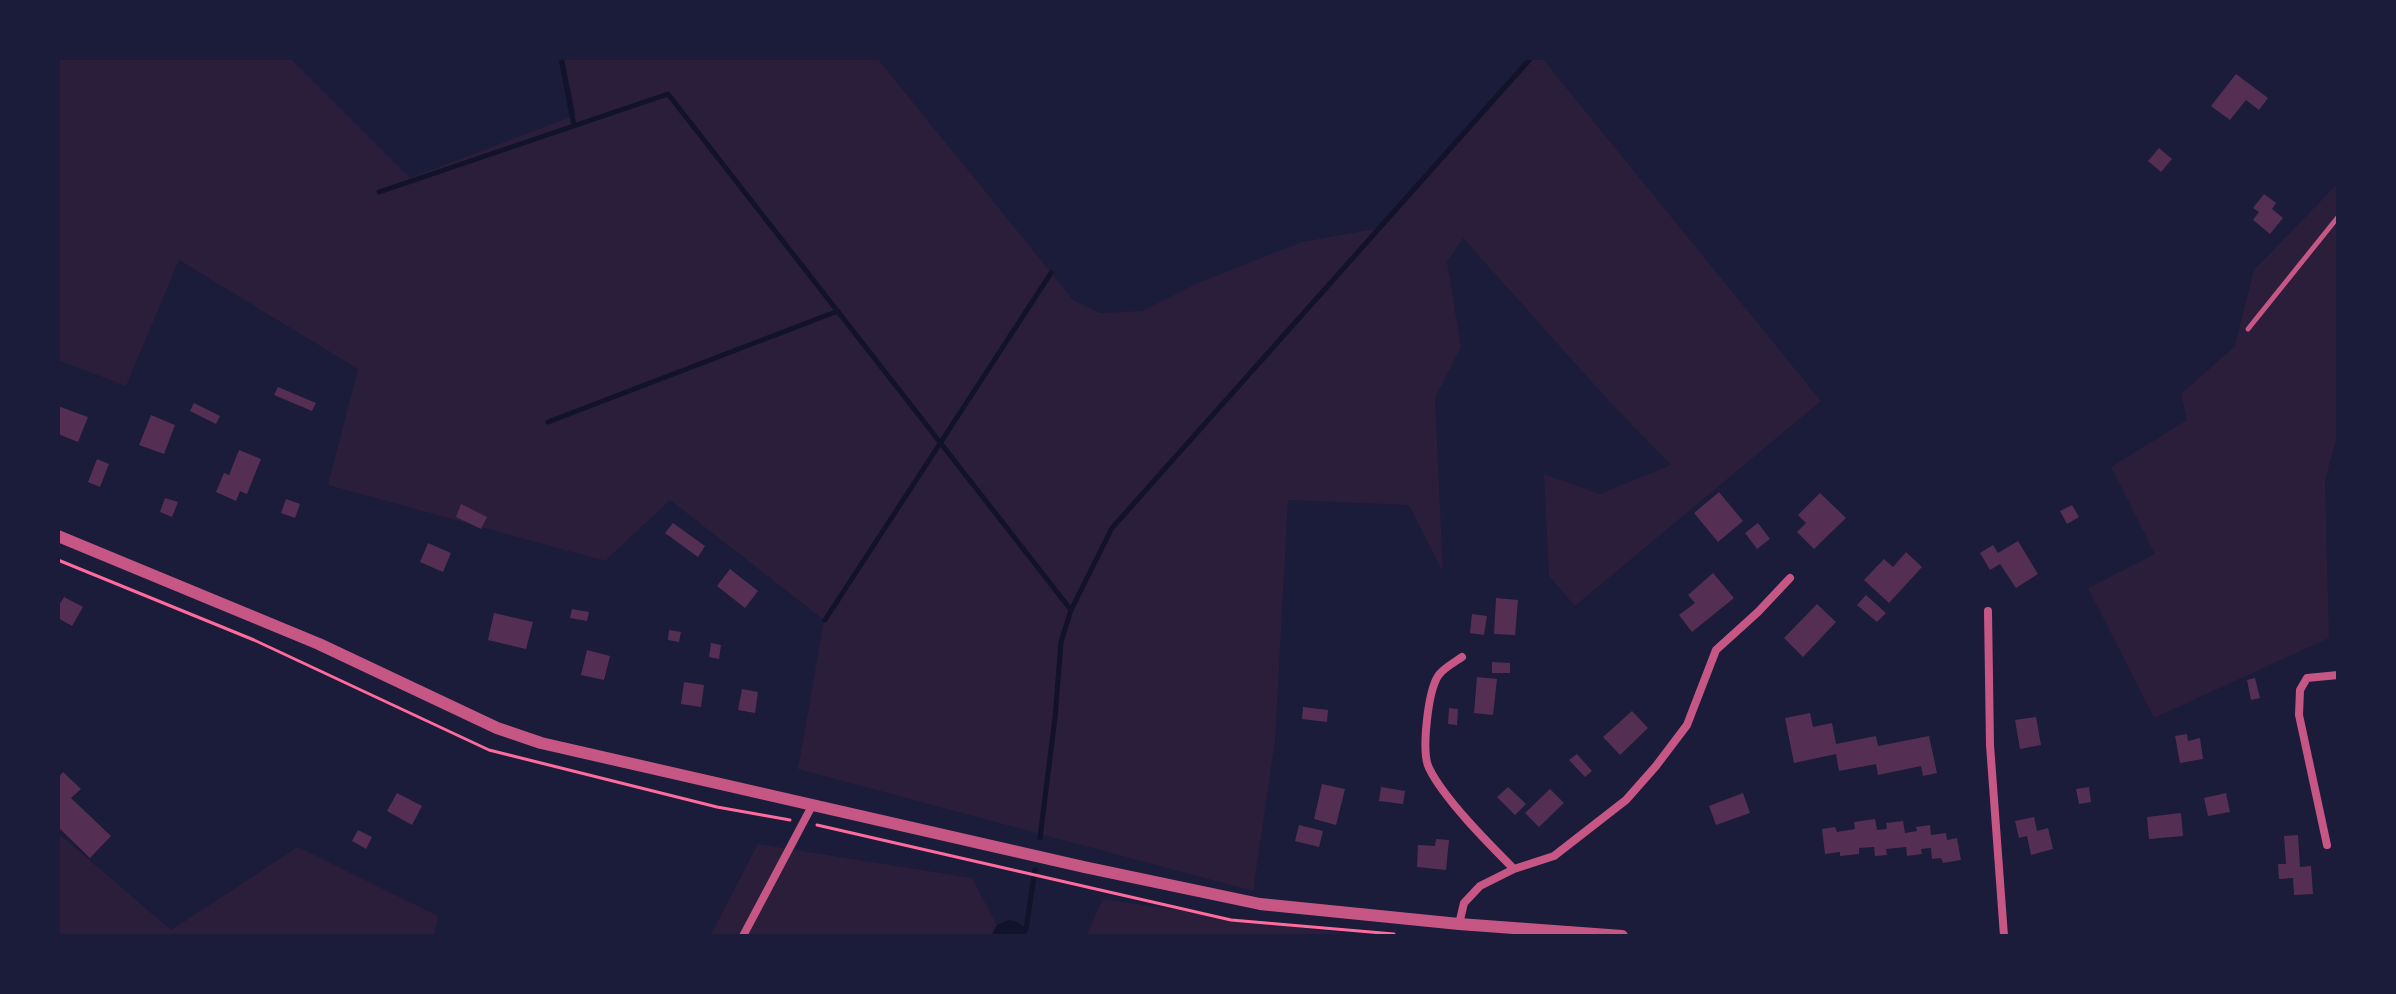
<!DOCTYPE html>
<style>
body{margin:0}
#map{position:relative;width:2396px;height:994px;overflow:hidden;background:#1b1b3a;font-family:Cabin,sans-serif}
canvas{display:block}
.frame{position:absolute;inset:0;border:60px solid #1b1b3a;pointer-events:none}
</style>
<div id="map">
<canvas width="2396" height="994"></canvas>
<div class="frame"></div>
</div>
<script>
const context = document.querySelector('canvas').getContext('2d');
context.lineJoin = 'round';
function fill(path, color) {
  context.fillStyle = color;
  context.fill(path, 'evenodd');
}
function strokePath(path, color, width, dash) {
  context.strokeStyle = color;
  context.lineWidth = width;
  context.lineCap = dash ? 'butt' : 'round';
  context.setLineDash(dash || []);
  context.stroke(path);
}
fill(new Path2D(`
 M58,58H290L410,178L576,115L564,58H877L1074,301L1101,313L1142,311L1198,283L1302,242L1380,228L1531,58H1542L1821,401L1575,606L1549,576L1544,474L1600,494L1671,465L1607,399L1463,238L1447,262L1461,347L1435,398L1443,572L1409,505L1288,500L1275,742L1253,891L798,769L824,620L670,500L605,561L328,485L358,369L179,260L126,386L58,360Z
 M2338,183V433L2325,480L2329,638L2154,718L2088,588L2155,554L2111,467L2187,420L2181,394L2235,346L2254,270Z
 M58,833L171,930L298,847L438,916L434,936H58Z
 M758,844L972,878L997,925L991,936H710Z
 M1103,899L1360,936H1086Z`), '#2a1e3b');
fill(new Path2D(`
 M1009,920L1018,922L1026,929L1027,936H991L997,925Z`), '#12122b');
strokePath(new Path2D(`
 M561,58L574,126
 M379,192L668,94L1071,610
 M548,422L838,311
 M825,620L1051,273
 M1040,838L1055,718L1061,642L1071,610L1112,528L1531,58
 M1026,929L1035,870`), '#12122b', 5);
fill(new Path2D(`
 M2236,74L2268,98L2259,110L2246,100L2230,120L2211,106Z
 M2159,148L2172,159L2161,172L2148,161Z
 M2264,194L2276,203L2272,209L2283,218L2270,234L2253,220L2259,212L2253,208Z
 M278,387L316,403L312,411L274,395Z
 M194,403L220,416L216,424L190,411Z
 M58,406L88,417L78,442L58,434Z
 M151,415L175,425L164,454L139,445Z
 M239,450L261,459L247,494L240,491L236,501L216,492L224,473L229,475Z
 M97,459L109,464L100,487L88,482Z
 M1719,492L1743,521L1718,542L1694,513Z
 M1820,493L1846,518L1814,549L1797,532L1806,523L1798,515Z
 M165,498L178,502L172,517L160,512Z
 M286,499L300,504L295,518L281,513Z
 M461,504L487,517L481,529L456,517Z
 M2072,505L2079,517L2067,524L2060,511Z
 M673,523L705,546L698,557L665,533Z
 M1758,523L1770,539L1757,549L1745,533Z
 M2018,541L2038,574L2016,588L2000,564L1990,570L1980,553L1993,545L1998,553Z
 M428,543L451,553L443,572L420,562Z
 M1906,552L1922,567L1889,603L1864,580L1884,559L1893,567Z
 M730,569L758,591L745,608L717,586Z
 M1713,573L1734,598L1692,632L1679,615L1695,603L1688,595Z
 M1866,595L1886,613L1877,622L1857,605Z
 M64,597L83,607L72,626L58,618V607Z
 M1496,598L1518,600L1515,635L1494,634Z
 M1817,604L1836,622L1803,657L1784,638Z
 M572,609L589,612L587,621L570,618Z
 M494,613L533,622L526,649L488,640Z
 M1472,614L1487,616L1484,635L1470,633Z
 M669,630L681,632L679,642L668,640Z
 M711,643L721,645L719,659L709,657Z
 M587,650L610,656L604,680L581,675Z
 M1492,662L1510,663V673H1492Z
 M1477,677L1497,679L1493,715L1474,713Z
 M2255,678L2260,698L2251,700L2247,680Z
 M684,682L704,685L701,707L681,704Z
 M742,689L758,692L755,713L738,710Z
 M1303,707L1328,710L1327,722L1302,719Z
 M1449,708L1458,709L1457,725L1448,724Z
 M1632,711L1648,728L1620,755L1603,737Z
 M1810,713L1813,727L1832,723L1836,744L1876,736L1878,746L1929,736L1937,773L1923,776L1921,766L1878,775L1876,764L1839,771L1836,754L1794,763L1785,718Z
 M2036,717L2041,745L2020,749L2015,720Z
 M2187,734L2188,741L2200,738L2203,759L2180,763L2175,736Z
 M1577,754L1592,771L1585,777L1569,760Z
 M63,772L81,789L71,798L111,836L90,858L58,827V778Z
 M1322,784L1345,789L1336,825L1314,819Z
 M1381,787L1405,791L1403,804L1379,801Z
 M1508,787L1526,804L1515,815L1497,797Z
 M2089,787L2091,802L2079,804L2076,789Z
 M1550,789L1564,803L1539,827L1525,813Z
 M397,793L422,806L412,825L387,811Z
 M1743,793L1750,813L1716,825L1709,806Z
 M2226,793L2230,812L2208,816L2204,798Z
 M2181,813L2183,836L2149,839L2147,817Z
 M2034,817L2037,831L2048,828L2053,849L2031,855L2027,836L2019,838L2015,821Z
 M1875,819L1877,830L1887,829L1886,823L1903,821L1905,833L1917,831L1916,827L1930,825L1931,835L1946,833L1947,840L1957,838L1961,860L1943,863L1941,858L1932,859L1931,848L1921,849L1922,854L1907,856L1906,847L1886,849L1887,855L1875,856L1874,847L1859,848V854L1840,856V852L1825,854L1822,829L1835,827L1837,832L1855,829L1854,822Z
 M1299,825L1323,831L1319,847L1295,841Z
 M358,830L372,837L366,849L352,841Z
 M2298,835L2300,867L2311,866L2313,894L2294,895L2293,878L2279,879L2278,864H2286L2284,836Z
 M1436,839L1449,840L1446,870L1417,867L1418,845L1435,846Z`), '#542f53');
strokePath(new Path2D(`
 M58,560L254,640L489,750L717,807L790,820
 M817,825L1231,920L1394,934`), '#ff6b9d', 3);
strokePath(new Path2D(`
 M2248,329L2338,217`), '#c65784', 5);
strokePath(new Path2D(`
 M1988,611L1990,745L2004,936
 M1462,657C1455,662 1442,669 1438,676C1428,692 1421,752 1429,768C1444,799 1489,844 1514,869
 M2327,845L2299,715L2300,690L2307,678L2338,675
 M1459,924L1464,903L1480,886L1514,869L1554,856L1626,800L1656,766L1687,725L1716,650L1758,612L1790,578
 M743,936L813,804`), '#c65784', 8);
strokePath(new Path2D(`
 M58,536L319,644L497,728L541,743L1084,867L1260,904L1459,924L1622,936`), '#c65784', 12);
</script>
